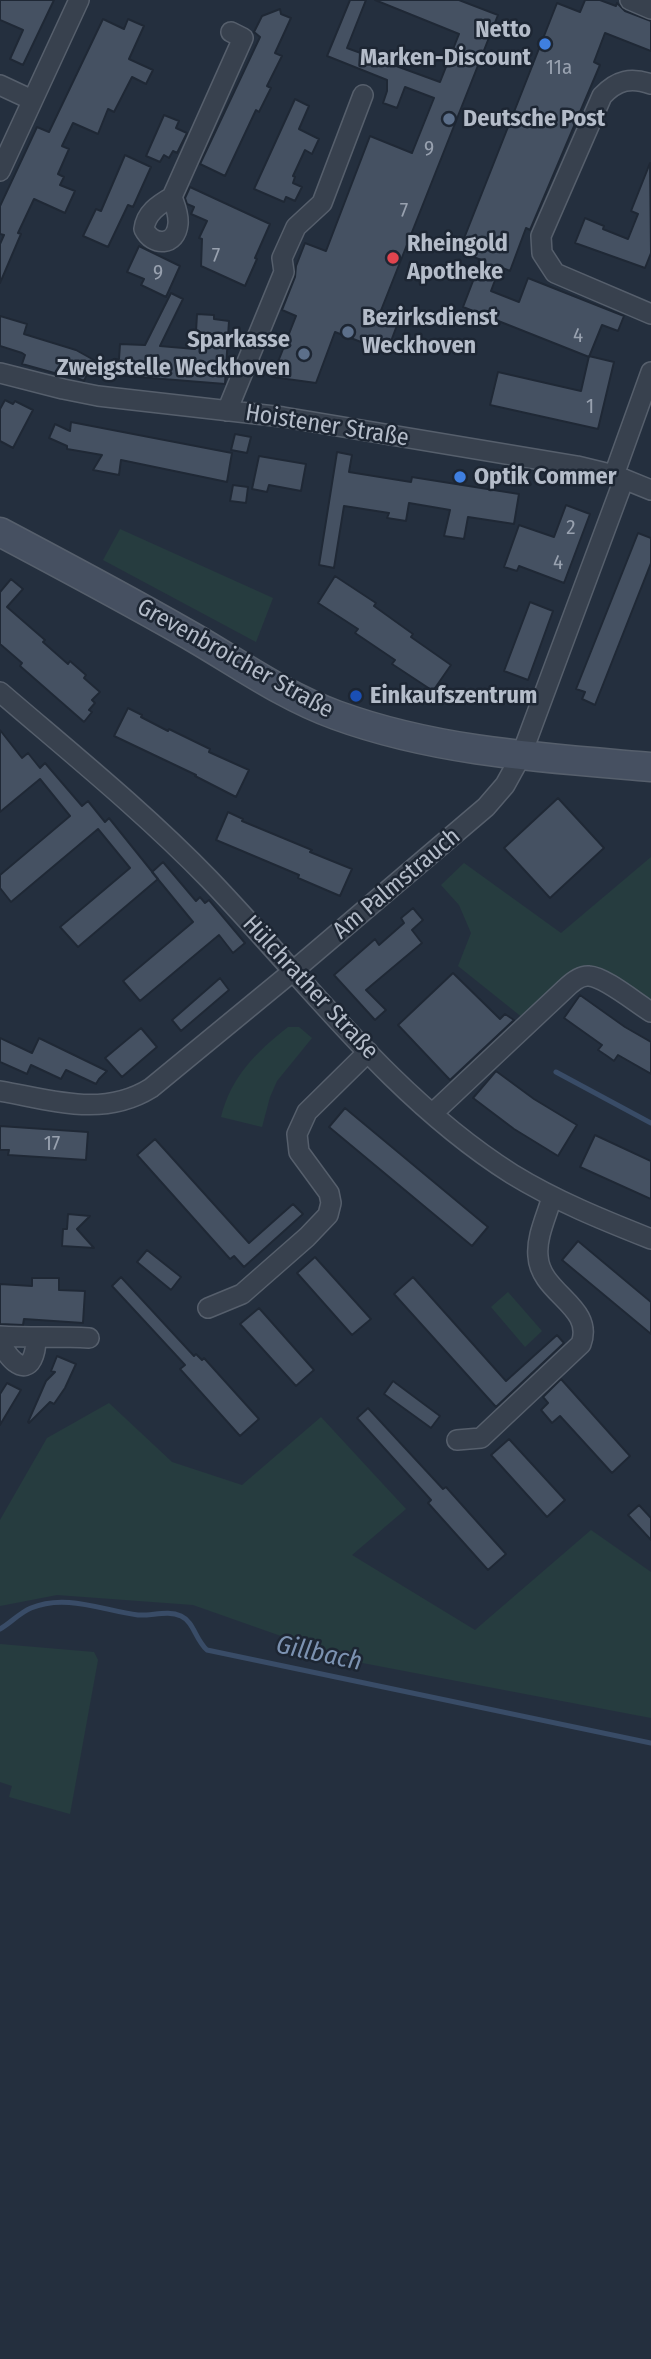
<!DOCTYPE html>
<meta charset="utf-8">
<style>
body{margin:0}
canvas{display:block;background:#242f3e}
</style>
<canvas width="651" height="2359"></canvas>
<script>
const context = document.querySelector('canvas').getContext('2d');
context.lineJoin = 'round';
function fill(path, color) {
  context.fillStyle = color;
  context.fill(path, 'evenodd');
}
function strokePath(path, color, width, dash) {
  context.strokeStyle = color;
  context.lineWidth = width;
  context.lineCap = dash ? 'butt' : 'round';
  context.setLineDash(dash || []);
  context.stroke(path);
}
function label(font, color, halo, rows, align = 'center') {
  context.font = font + ' "Fira Sans Condensed",sans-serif';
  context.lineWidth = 5;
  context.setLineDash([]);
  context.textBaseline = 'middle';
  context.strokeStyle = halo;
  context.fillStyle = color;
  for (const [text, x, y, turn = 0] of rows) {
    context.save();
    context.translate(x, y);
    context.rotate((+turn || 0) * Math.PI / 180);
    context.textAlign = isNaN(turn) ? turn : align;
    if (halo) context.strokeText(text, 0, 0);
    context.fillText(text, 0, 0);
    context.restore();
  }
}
fill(new Path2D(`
 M120,529L273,598L256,642L103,560Z
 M651,857V1004L603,972L523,1018L458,966L471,933L459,905L441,885L464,863L561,933Z
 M288,1027H299L312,1038L277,1081L270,1097L262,1127L221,1117C231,1077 256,1052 288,1027Z
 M508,1292L542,1331L525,1347L491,1307Z
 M109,1403L172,1462L242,1485L321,1417L406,1509L352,1555L475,1630L591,1530L651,1572V1718L352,1661L193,1605L57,1595L0,1606V1520L47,1438Z
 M0,1644L94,1652L98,1660L70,1814L9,1797L12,1786L0,1782Z`), '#263c3f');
strokePath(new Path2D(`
 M556,1072L651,1123
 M0,1629C11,1623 19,1613 31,1608C66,1593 104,1611 138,1615C152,1616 168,1610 181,1616C194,1622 195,1639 207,1650L651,1743`), '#394c67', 5);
const building = new Path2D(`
 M0,0H54L23,65L10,59L23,30L0,20Z
 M350,0H366L347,48L440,82L459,34L375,0H459L498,15L380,313L399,320L387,352L335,332L316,383L272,377L296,316L282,310L295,277L296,266L305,243L326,251L370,136L412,153L434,98L405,87L397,108L383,103L387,91V80L327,56Z
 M585,0H600L616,6L617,3L625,11L651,21V51L605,33L594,62L600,65L530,230L526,228L510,271L500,267L491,291L519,302L528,278L624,316L618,331L602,325L589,357L463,307L481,260L459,251L557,3L580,12Z
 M280,9L281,14L291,18L275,53L282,56L267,86L271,88L259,112L256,110L225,176L200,164L260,37L254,32L262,16Z
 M103,19L124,29L128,19L144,26L129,59L153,70L146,84L132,77L114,112L108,109L98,134L73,123L62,146L69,149L58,174L64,177L60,185L75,191L65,213L34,199L18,233L21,234L0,283V244L4,235L0,234V206L37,127L49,132Z
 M295,99L309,106L299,129L319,139L312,154L305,150L293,176L295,177L293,183L302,187L295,201L286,197L284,202L254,189Z
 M164,115L179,121L176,128L187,133L177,153L173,151L169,158L164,155L160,162L146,156Z
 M125,155L151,167L133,207L128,205L108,247L83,236L96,209L101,211Z
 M650,163L651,253L645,268L575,243L585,218L604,226L603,229L628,239L638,214L631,211Z
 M190,187L270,224L255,258L257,259L245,286L201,266L202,239L199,238L207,221L191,214L194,207L187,204L185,198Z
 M139,246L180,266L166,297L141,285L144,279L127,272Z
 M171,293L183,299L160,346L195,349L197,314L214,315V319L229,321L225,384L113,375L114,359H119L120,344L145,345Z
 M0,316L27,324L24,334L76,350L94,360L84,381L60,370L58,374L22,364L25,355L22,353L0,346Z
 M589,356L614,362L598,429L490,405L498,372L581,391Z
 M5,400L13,404L15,401L33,410L13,448L0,441V409Z
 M71,422L232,453L227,482L121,460L119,475L93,470L102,455L67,449V446L49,438L55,424L70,431Z
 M235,434L251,437L247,453L231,450Z
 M337,452L352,455L349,472L411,482L412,477L519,494L514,524L468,517L464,539L444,536L450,510L409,503L406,521L387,518L389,513L344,506L334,568L319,565Z
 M259,456L306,464L301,491L269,485L267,492L252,489Z
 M233,485L248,487L246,503L230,501Z
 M566,505L590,514L564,583L519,566L517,571L504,567L519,525L554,537Z
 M638,533L651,538V563L595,705L582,699L585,692L576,689Z
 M335,576L376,603L374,606L413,634L411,637L451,665L433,691L392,664L395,660L355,633L358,629L318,603Z
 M11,579L23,589L7,607L45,640L43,642L68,664L70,661L86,675L84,678L100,692L92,700L95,703L89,710L92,712L84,722L20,666L22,663L0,644V592Z
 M530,602L553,611L528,680L504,671Z
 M128,708L142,715L141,717L168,731L169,729L210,749L209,752L249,770L236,797L195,776L196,775L114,736Z
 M0,730L22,758L28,753L40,768L45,763L82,806L88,801L105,822L109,818L158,879L78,947L60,927L130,868L98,829L11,902L0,888V875L70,816L40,779L0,812Z
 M558,798L604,848L550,898L504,848Z
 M228,812L243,819L242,821L312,850L310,852L352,869L340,896L298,878L299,875L216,840Z
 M163,862L196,901L200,897L205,903L209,900L245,943L233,953L219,935L140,1001L123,981L193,922L152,872Z
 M413,908L423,920L412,930L422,943L366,990L386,1010L375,1020L334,975L375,939L379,945L404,923L401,918Z
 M453,973L500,1019L505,1014L514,1020L450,1080L398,1025Z
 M220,978L229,990L181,1031L172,1020Z
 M580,995L625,1027L651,1042V1074L618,1055L614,1061L607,1056L598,1050L602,1045L564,1018Z
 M141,1028L157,1047L122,1077L105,1058Z
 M0,1038L32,1053L39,1038L107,1071L99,1079L96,1084L66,1070L61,1079L31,1065L27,1074L0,1062Z
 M496,1071L534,1099L577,1125L558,1156L514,1129L473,1098Z
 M345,1108L488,1227L472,1246L329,1127Z
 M0,1126L88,1132L86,1160L8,1155L9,1150H0Z
 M595,1135L651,1161V1199L580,1167Z
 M155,1139L249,1243L293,1204L303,1214L244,1267L234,1256L230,1259L137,1155Z
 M68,1214L90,1216L77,1229L94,1248L62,1246L63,1229H67Z
 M578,1241L651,1302V1334L562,1260Z
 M147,1250L181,1277L171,1290L137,1262Z
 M315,1257L371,1319L352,1335L297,1273Z
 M121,1277L194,1356L196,1354L202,1360L204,1358L259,1419L240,1436L180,1369L185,1365L112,1286Z
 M413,1277L506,1381L557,1335L564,1343L496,1407L394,1294Z
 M32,1278H59V1290L85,1291L83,1323L24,1319L23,1325L0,1324V1284L32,1286Z
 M259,1308L314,1370L296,1386L240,1324Z
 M57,1356L76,1364L65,1388L54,1404L50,1402L29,1423L28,1422L46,1381L55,1372L51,1371Z
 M561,1379L630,1456L612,1473L560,1416L552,1423L541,1410L548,1403L543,1397Z
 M393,1381L440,1416L431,1428L384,1394Z
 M7,1383L21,1390L0,1425V1394Z
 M368,1408L443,1489L446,1487L506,1554L488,1570L428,1503L431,1500L357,1418Z
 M509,1439L565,1500L547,1517L491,1455Z
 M639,1505L651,1518V1540L628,1515Z`);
fill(building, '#455162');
strokePath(building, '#1f2835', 2);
const street = new Path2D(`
 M630,0L651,9
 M651,84C631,77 617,80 602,96L541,236L542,253L555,273L651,314
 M0,85L32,100
 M0,171L79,0
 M172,197C175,206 179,214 178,224C176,246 153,247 144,229C146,213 158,205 172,197L243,38L231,32
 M0,373L63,389L98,396L283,417L577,466L614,475L651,490
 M227,411L284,272L282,258L296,227L322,203L363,95
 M614,475L651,372
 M0,692C71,753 144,812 209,879C306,980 392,1098 512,1174C556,1201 603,1220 651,1239
 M0,1091C52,1100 103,1118 151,1088L292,972L486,807L505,785L521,756L624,479
 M433,1113L565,989C571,983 580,975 589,976C605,977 636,1003 651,1012
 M208,1308L242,1294L307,1237L328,1215L331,1203L329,1193L299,1152L297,1134L307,1112L368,1052
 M0,1336C30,1338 59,1336 89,1338
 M0,1343C4,1349 9,1358 15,1362C32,1375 36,1350 36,1338
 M457,1440L481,1438L581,1344C595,1306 540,1294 538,1256C536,1237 547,1215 552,1197`);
const secondary = new Path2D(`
 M0,532C66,567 132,602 196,639C242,666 286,697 336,715C437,752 545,758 651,767`);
strokePath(street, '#565f6c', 22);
strokePath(secondary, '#565f6c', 31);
strokePath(street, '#38414e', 19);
strokePath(secondary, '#465061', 28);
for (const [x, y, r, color] of [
 [545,44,7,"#3f7fe0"],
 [449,119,7,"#5c6f8a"],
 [393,258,7,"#e0444e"],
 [348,332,7,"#5c6f8a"],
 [304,354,7,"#5c6f8a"],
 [460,477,7,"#3f7fe0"],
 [356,696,7,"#1a4fb4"]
]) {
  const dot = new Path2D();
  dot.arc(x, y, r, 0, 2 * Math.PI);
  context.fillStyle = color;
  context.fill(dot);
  strokePath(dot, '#1d2633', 2.5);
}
label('21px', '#98a1af', null, [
 ["11a",559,68],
 ["9",429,149],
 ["7",404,211],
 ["7",216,256],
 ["9",158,273],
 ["4",578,336],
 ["1",590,407],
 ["2",571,528],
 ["4",558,563],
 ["17",52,1144]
]);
label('bold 24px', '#b4bcc9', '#1d2633', [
 ["Netto",531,30,"right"],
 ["Marken-Discount",531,58,"right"],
 ["Deutsche Post",463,119],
 ["Rheingold",407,244],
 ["Apotheke",407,272],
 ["Bezirksdienst",362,318],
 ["Weckhoven",362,346],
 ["Sparkasse",290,340,"right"],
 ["Zweigstelle Weckhoven",290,368,"right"],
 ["Optik Commer",474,477],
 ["Einkaufszentrum",370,696]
], 'left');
label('24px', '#b4bcc9', '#1d2633', [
 ["Hoistener Straße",327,426,9],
 ["Grevenbroicher Straße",235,659,29],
 ["Am Palmstrauch",397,884,-40],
 ["Hülchrather Straße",310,988,47]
]);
label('italic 26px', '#7c92b1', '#1d2633', [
 ["Gillbach",319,1654,12]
]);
</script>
